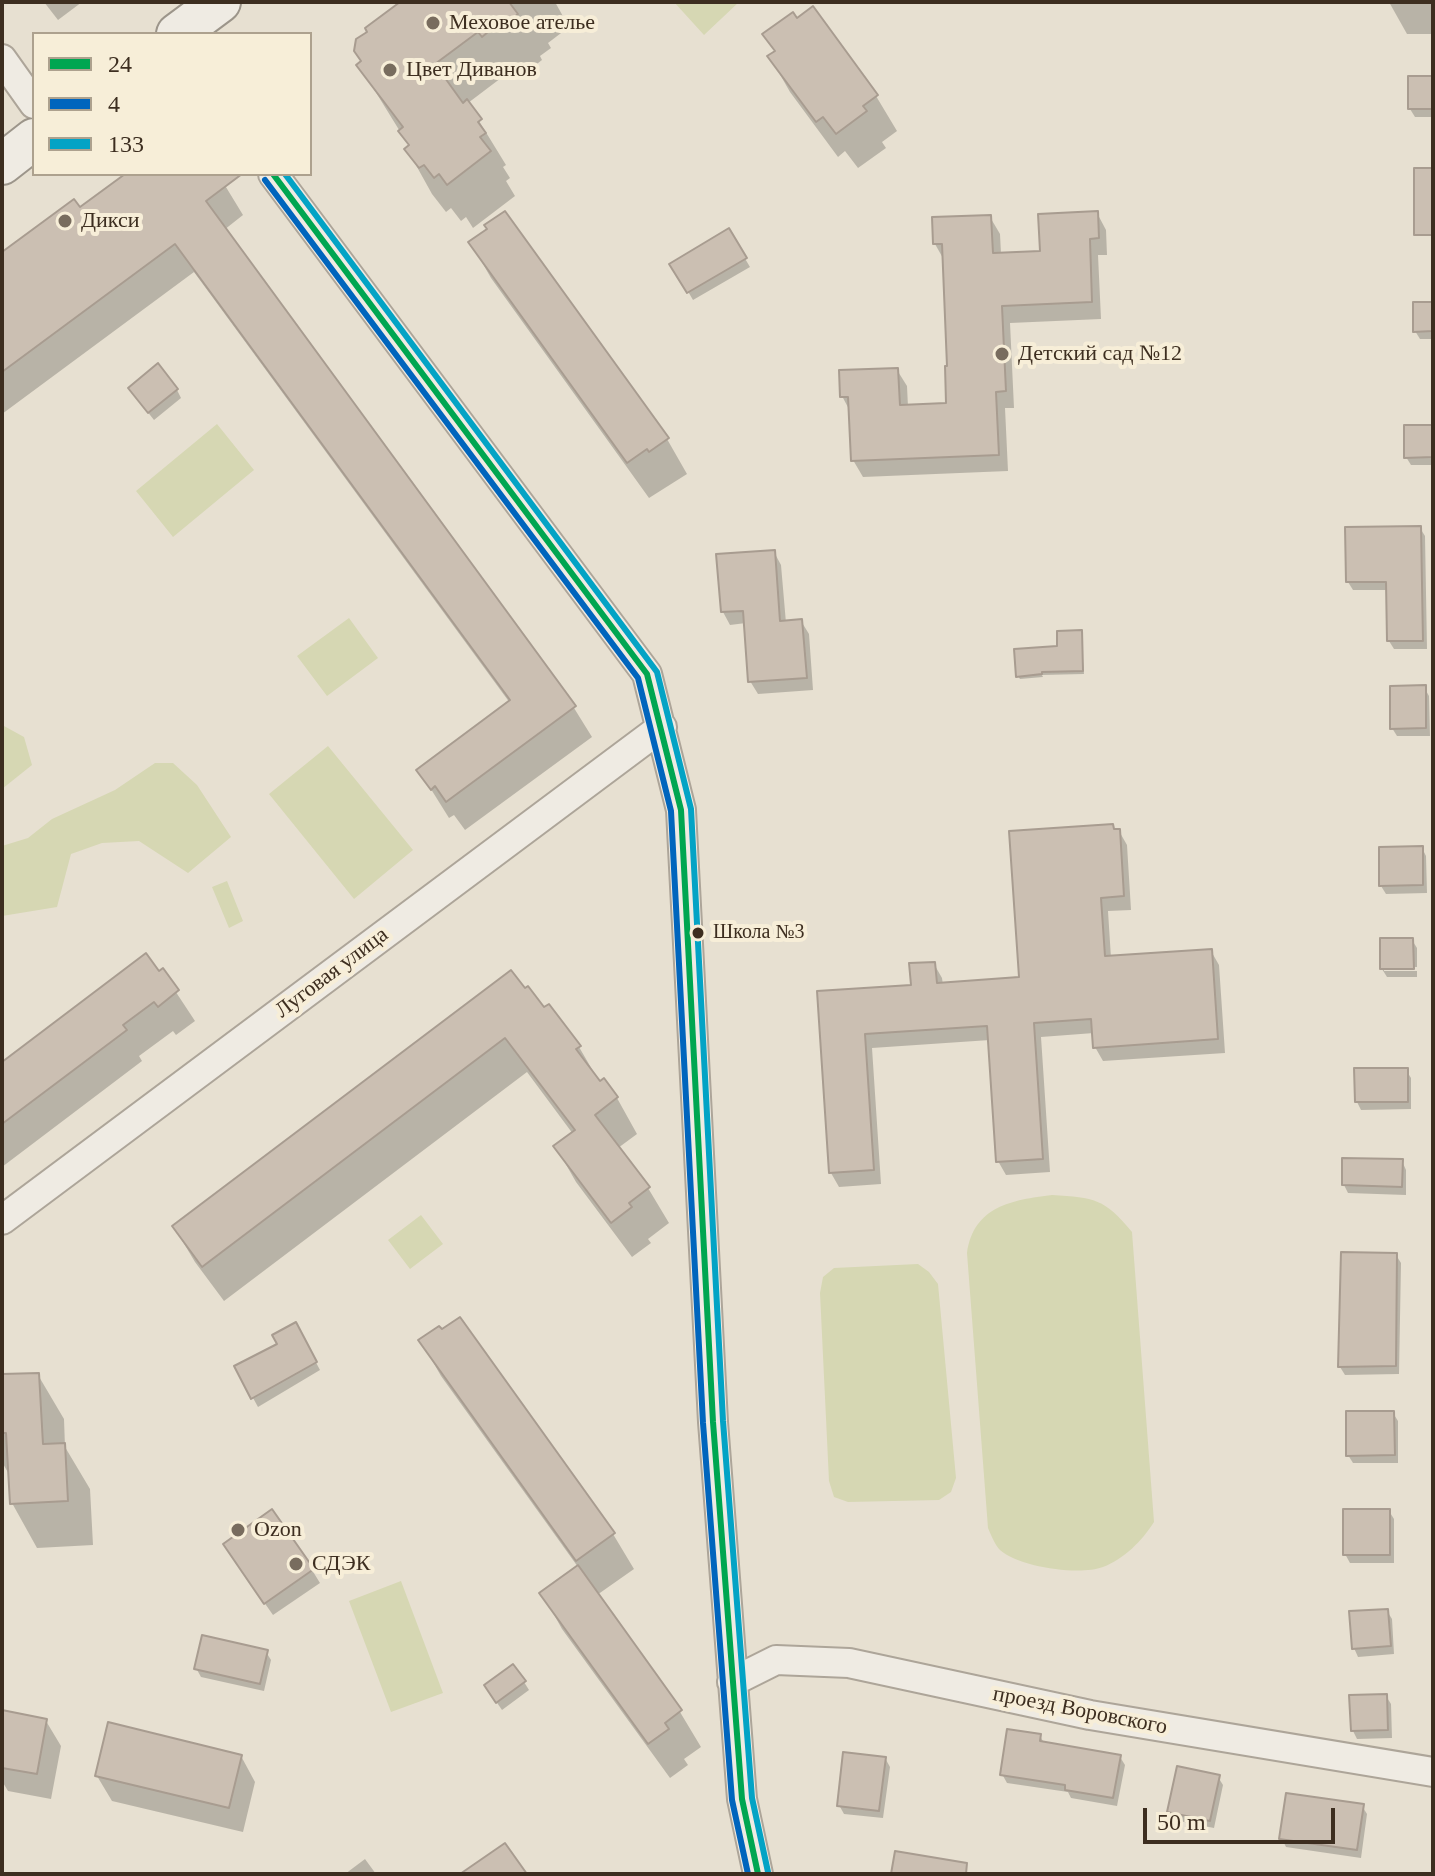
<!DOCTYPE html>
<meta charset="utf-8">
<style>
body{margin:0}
#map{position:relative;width:1435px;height:1876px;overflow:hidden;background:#e7e0d1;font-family:Georgia,serif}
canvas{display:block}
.frame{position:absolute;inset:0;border:4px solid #3d2e20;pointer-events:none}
.legend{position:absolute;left:32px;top:32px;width:280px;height:144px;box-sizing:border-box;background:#f7eed8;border:2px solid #ada18e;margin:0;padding:10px 14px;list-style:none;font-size:24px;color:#3d2e20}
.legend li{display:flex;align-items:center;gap:16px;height:40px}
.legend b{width:40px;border:2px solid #ada18e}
.scale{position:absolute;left:1143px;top:1808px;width:192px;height:36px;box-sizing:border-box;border:4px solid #3d2e20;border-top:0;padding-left:10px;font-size:24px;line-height:28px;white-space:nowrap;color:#3d2e20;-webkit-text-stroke:6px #f7eed8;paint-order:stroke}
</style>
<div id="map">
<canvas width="1435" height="1876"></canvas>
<div class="frame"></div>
<ul class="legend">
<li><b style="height:10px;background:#00a651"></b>24</li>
<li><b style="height:10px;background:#0065bd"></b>4</li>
<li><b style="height:10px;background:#03a3c5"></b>133</li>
</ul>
<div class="scale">50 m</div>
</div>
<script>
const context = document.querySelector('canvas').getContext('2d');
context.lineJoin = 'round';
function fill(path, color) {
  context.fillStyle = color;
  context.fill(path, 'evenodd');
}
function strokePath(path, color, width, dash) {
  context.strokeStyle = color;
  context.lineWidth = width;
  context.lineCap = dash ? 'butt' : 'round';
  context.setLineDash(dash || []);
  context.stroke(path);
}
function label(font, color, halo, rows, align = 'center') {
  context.font = font + ' Georgia,serif';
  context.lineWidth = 8;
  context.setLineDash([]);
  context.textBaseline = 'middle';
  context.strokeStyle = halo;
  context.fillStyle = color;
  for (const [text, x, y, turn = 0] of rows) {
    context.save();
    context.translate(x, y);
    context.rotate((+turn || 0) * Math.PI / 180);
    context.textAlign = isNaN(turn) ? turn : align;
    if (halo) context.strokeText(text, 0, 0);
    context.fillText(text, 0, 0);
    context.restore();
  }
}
fill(new Path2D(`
 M674,2H739L704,35Z
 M217,424L254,470L173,537L136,491Z
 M349,618L378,658L327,696L297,656Z
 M4,726L24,737L32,765L2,789Z
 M328,746L413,850L354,899L269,794Z
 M155,763H173L197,785L231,837L188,873L139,841L102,843L71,854L57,907L2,916V846L28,838L52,819L115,790Z
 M227,881L243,921L229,928L212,887Z
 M1052,1195C1095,1198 1104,1198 1132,1232L1154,1522C1142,1541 1124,1559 1103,1567C1079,1576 1019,1567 1000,1550C995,1545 991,1535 988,1528L967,1253C974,1206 1012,1200 1052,1195Z
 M421,1215L443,1244L410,1269L388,1240Z
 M918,1264L929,1272L938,1284L956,1478L951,1492L939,1500L848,1502L834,1497L829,1481L820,1293L823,1277L834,1268Z
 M401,1581L443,1693L391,1712L349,1601Z`), '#d6d7b3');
fill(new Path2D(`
 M44,2H82L58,20Z
 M403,2H555L569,27L548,43L551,48L540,56L542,60L524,74L521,71L509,80L505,75L468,103L506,165L503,167L510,178L506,181L515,196L473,228L466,217L461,221L451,208L446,212L432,194L407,149L409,146L359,65Z
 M1389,2H1433V34H1407Z
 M765,35L876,96L897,131L882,142L886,148L858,168L845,151L838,157L790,92L770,57L776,53Z
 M1433,78V117H1415L1410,109Z
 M128,174H218L243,215L224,230L574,708L592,737L465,830L454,815L449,818L419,770L510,703L194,272L2,414V254L80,210Z
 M1097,213L1106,230L1107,255H1098L1101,319L1010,323L1014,408H1005L1008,471L863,477L853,460L851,413L842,396L897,370L907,386L908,407L949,405L944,260L935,244L990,217L1000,234L1001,254L1042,252Z
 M728,230L750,267L693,300L672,264Z
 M471,243L667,439L687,474L649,498L491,278Z
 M1433,304V339H1420L1415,331Z
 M177,390L181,398L154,420L135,396Z
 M1433,427V465H1411L1406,457Z
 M1420,528L1425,536L1427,649H1394L1389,641V590H1353L1348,582Z
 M774,552L781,565L786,623L801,621L809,634L813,690L758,694L750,681L746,623L730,625L723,612Z
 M1081,633L1084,674L1042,675L1043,677L1020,679L1018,676Z
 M1424,687L1429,696L1430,736H1397L1392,728Z
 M1115,831H1119L1127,845L1131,910L1108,911L1111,958L1211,951L1219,965L1225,1053L1103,1061L1095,1047L1094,1033L1041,1037L1050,1172L1006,1175L998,1161L990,1040L872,1048L881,1184L839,1187L831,1173L819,993L913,987L934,964L942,978L943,985L1021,979Z
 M1422,848L1426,856L1427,893L1386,894L1381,886Z
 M1412,940L1417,948V967H1384V971H1417V977H1387L1382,969Z
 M162,971L195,1021L176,1035L173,1031L139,1056L142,1061L2,1167V1064Z
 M511,973L579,1047L600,1083L604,1081L617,1098L637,1134L618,1148L648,1188L669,1223L648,1239L651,1243L632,1257L576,1182L556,1147L573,1134L527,1072L224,1301L195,1262L174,1227Z
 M1406,1070L1411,1078V1109L1361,1110L1357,1102Z
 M1402,1161L1406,1170V1195L1348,1193L1344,1185Z
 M1396,1255L1401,1263L1399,1374L1345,1375L1340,1367Z
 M296,1325L320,1370L258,1407L236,1367L279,1344Z
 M421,1341L613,1534L634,1569L597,1595L680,1712L701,1747L684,1759L688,1765L670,1778L562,1629L542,1593L578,1567L441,1376Z
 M38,1375L64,1419L65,1447L90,1489L93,1545L37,1548L12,1503L10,1476L2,1462V1376Z
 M1393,1413L1398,1421V1463H1353L1348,1455Z
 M1389,1511L1394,1519V1563H1350L1345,1554Z
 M233,1558L312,1570L320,1583L273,1615Z
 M1387,1611L1392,1619L1394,1654L1358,1657L1354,1648Z
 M266,1652L271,1660L264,1691L201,1677L196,1668Z
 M524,1682L529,1690L502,1710L491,1694Z
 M1386,1696L1391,1704L1392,1738L1357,1739L1353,1731Z
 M2,1713L46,1721L61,1746L51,1799L8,1791L2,1781Z
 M1040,1736L1044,1743L1120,1757L1125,1765L1117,1806L1071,1798L1068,1792L1007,1783L1002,1774Z
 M241,1756L255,1782L243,1832L112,1801L97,1776Z
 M885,1758L890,1767L883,1818L844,1814L839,1805Z
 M1218,1777L1223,1785L1214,1828L1174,1820L1170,1812Z
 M1362,1806L1367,1814L1361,1858L1286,1847L1282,1839Z
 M365,1859L376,1874H345Z`), '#0003');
const building = new Path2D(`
 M400,2H509L518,14L497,31L494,27L482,37L478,32L435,64L463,103L467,99L482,119L478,122L486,133L480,137L491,151L447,185L439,174L434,178L424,165L419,168L404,149L409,145L398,131L403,127L356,65L361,61L354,51L356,39L367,32L365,28Z
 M813,6L878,95L863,106L867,111L836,134L823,117L816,122L767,56L775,51L762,34L793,12L797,18Z
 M1408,76H1433V109H1408Z
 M1414,168H1433V235H1414Z
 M125,174H242L206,201L576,706L446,802L435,786L431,790L416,770L510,700L175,244L2,372V252L74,199L80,207Z
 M505,211L669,438L649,452L647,449L627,463L468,242L487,229L484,225Z
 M1098,211L1099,238L1090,239L1092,302L1002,306L1006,391L996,392L999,455L851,461L848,397H840L839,370L898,368L900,405L946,403L945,366H947L942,244H933L932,217L991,215L993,253L1040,251L1038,214Z
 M729,228L747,258L687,293L669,264Z
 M1413,302H1433V331L1413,332Z
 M158,363L178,389L148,413L128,388Z
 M1404,425H1433V457L1404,458Z
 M1421,526L1423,641H1387L1386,582H1346L1345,527Z
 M775,550L780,621L802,619L807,678L748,682L743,611L721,612L716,554Z
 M1082,630L1083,671L1042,672V674L1016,677L1014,649L1057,646V631Z
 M1426,685V728L1390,729V686Z
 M1113,824L1114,829H1120L1124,896L1101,898L1105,956L1212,949L1218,1039L1093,1048L1091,1019L1034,1023L1043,1159L996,1162L987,1026L865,1034L874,1170L829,1173L817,991L911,985L909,963L935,962L937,983L1019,977L1009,831Z
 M1423,846V885L1379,886V847Z
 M1380,938H1413L1414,969H1380Z
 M146,953L159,971L163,968L179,990L158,1007L154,1002L123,1025L127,1030L2,1124V1062Z
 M511,970L525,988L528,986L544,1007L549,1004L581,1046L576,1049L600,1081L604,1078L618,1097L595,1115L650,1187L629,1203L632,1207L611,1223L553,1146L575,1130L505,1038L202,1267L172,1226Z
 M1354,1068H1408V1102H1355Z
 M1342,1158L1403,1159L1402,1187L1342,1185Z
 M1341,1252L1397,1253L1396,1366L1338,1367Z
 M460,1317L615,1533L576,1561L418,1340L439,1326L442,1329Z
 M296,1322L317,1362L251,1399L234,1366L277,1344L272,1335Z
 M39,1373L43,1444L65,1443L68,1501L10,1504L6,1433H2V1374Z
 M1346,1411H1394L1395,1455L1346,1456Z
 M272,1509L314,1569L264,1604L223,1544Z
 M1343,1509H1390V1555H1343Z
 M578,1565L682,1710L665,1723L669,1729L648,1744L539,1593Z
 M1388,1609L1391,1646L1352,1649L1349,1611Z
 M202,1635L268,1650L260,1684L194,1669Z
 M513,1664L526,1681L496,1703L484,1685Z
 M1387,1694L1388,1730L1351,1731L1349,1695Z
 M2,1710L47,1719L37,1774L2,1768Z
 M108,1722L242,1755L229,1808L95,1776Z
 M1007,1729L1041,1734L1040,1741L1121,1755L1113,1798L1065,1790V1785L1000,1775Z
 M843,1752L886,1757L879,1811L837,1806Z
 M1177,1766L1220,1775L1210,1821L1167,1812Z
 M1286,1793L1364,1804L1357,1850L1279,1839Z
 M505,1843L527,1874H460Z
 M895,1851L967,1863L966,1874H891Z`);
fill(building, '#cbbfb2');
strokePath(building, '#a89c90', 2);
const minor = new Path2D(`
 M2,59L34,104
 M273,174L647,674L681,810L713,1422L742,1799L758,1874
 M2,1220L662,727
 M732,1682L776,1660L849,1663L1090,1715L1433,1772`);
const secondary = new Path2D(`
 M177,34L220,2
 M2,164L34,139`);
strokePath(minor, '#ada599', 32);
strokePath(secondary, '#9c958a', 44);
strokePath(minor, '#efebe3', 28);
strokePath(secondary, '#efebe3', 40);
strokePath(new Path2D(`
 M273,174L647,674L681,810L713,1422L742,1799L758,1874`), '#00a651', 6);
strokePath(new Path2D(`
 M265,180L638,678L671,811L703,1423L732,1800L748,1874`), '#0065bd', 6);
strokePath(new Path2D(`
 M285,174L657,672L691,809L723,1421L752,1798L768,1872`), '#03a3c5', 6);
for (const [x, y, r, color] of [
 [433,23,8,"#786c5e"],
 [390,70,8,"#786c5e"],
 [65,221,8,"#786c5e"],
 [1002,354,8,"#786c5e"],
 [698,933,7,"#3d2e20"],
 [238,1530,8,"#786c5e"],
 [296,1564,8,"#786c5e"]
]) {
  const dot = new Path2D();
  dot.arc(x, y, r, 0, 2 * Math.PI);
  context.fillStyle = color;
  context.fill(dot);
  strokePath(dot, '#f7eed8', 3);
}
label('20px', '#3d2e20', '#f7eed8', [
 ["Школа №3",713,933]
], 'left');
label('22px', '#3d2e20', '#f7eed8', [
 ["Меховое ателье",449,23],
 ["Цвет Диванов",406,70],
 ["Дикси",81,221],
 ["Детский сад №12",1018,354],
 ["Ozon",254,1530],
 ["СДЭК",312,1564]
], 'left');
label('22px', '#3d2e20', '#f7eed8', [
 ["Луговая улица",332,973,-37],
 ["проезд Воровского",1080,1711,11]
]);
</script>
